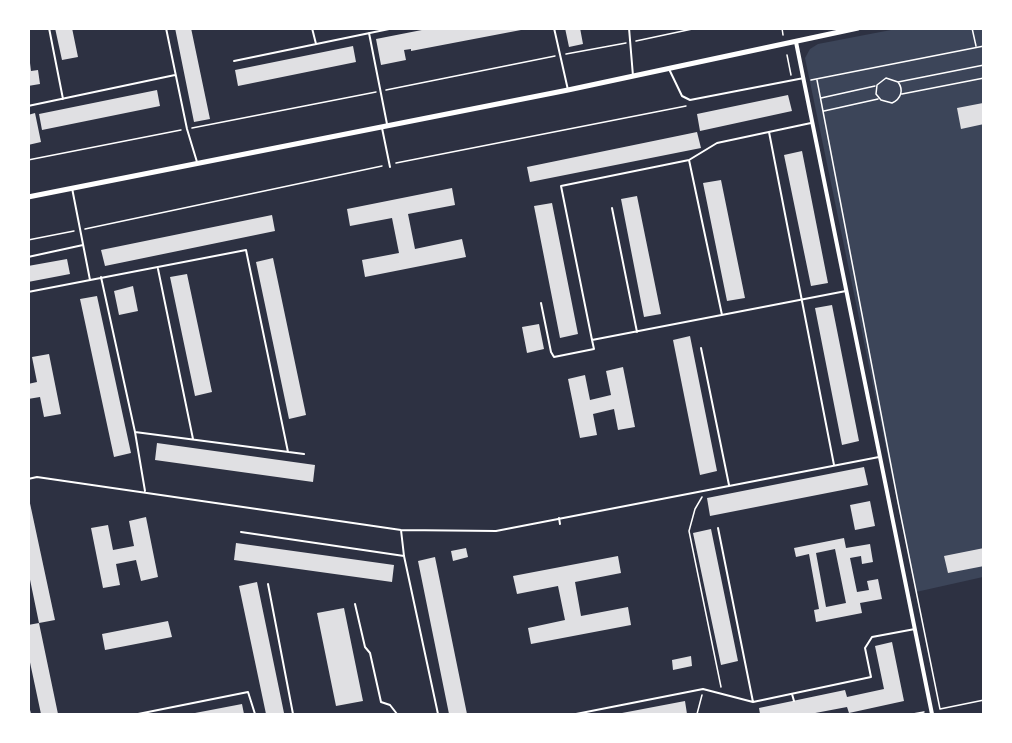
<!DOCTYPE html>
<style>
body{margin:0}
#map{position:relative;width:1012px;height:743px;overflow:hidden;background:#2d3142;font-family:Rubik,sans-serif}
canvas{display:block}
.frame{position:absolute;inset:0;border:30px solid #fff;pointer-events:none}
</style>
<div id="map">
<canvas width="1012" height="743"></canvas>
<div class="frame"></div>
</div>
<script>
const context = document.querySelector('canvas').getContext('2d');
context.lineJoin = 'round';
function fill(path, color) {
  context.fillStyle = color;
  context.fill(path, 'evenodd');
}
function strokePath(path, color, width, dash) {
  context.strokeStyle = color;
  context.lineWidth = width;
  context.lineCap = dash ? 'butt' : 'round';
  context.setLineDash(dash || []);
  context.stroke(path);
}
fill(new Path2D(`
 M896,29H983V577L916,592L805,58L810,49L818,44Z`), '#3c4559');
fill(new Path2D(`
 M55,28H72L78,57L62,60Z
 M175,28H191L210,119L194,122Z
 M432,28H521V30L411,51V49L404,50L406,60L381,65L376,39Z
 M565,28H580L583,44L569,47Z
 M353,46L356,62L238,86L235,70Z
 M30,63L31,71L38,70L40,84L28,86Z
 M157,90L160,106L42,130L39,114Z
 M788,95L792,111L700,131L697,114Z
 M983,103L984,124L961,129L957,108Z
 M35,113L41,142L28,145V115Z
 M697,132L701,148L530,182L527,167Z
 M802,151L828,283L811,286L784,155Z
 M721,180L745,298L727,301L703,183Z
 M452,188L455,205L408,214L415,249L462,239L466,257L365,277L362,260L399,253L392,218L350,226L347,209Z
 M637,196L661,314L644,317L621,199Z
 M552,203L578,334L560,338L534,206Z
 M272,215L275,231L105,266L101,250Z
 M273,258L306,415L289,419L256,262Z
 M67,259L70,274L28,282V266Z
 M187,274L212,392L195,396L170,277Z
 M133,286L138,311L119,315L114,291Z
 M97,296L131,453L114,457L80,299Z
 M832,305L859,441L842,445L815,308Z
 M539,324L544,349L527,353L522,327Z
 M690,336L717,471L700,475L673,340Z
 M49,354L61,414L44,417L40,397L28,399V384L37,382L32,357Z
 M623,367L635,427L618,430L614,409L593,414L597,435L580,438L568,379L585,375L590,400L611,395L606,371Z
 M157,443L315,465L313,482L155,460Z
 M864,467L868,485L710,516L707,498Z
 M28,494L55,620L39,623L28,570Z
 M870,501L875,526L855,530L850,505Z
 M146,517L158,577L141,581L136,560L116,564L120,585L103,588L91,528L108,525L113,550L134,546L129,521Z
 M711,529L738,661L721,665L693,533Z
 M844,538L846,548L870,544L873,562L862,564L861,556L850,558L857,592L869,590L867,581L878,579L882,599L860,603L862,613L816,622L814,610L819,609L809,554L796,557L794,548ZM835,549L846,603L826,607L816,553Z
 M236,543L394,565L392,582L234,560Z
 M466,548L468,557L453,561L451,551Z
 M984,548V566L948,573L944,556Z
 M618,556L621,573L575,582L581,616L628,607L631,625L531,644L528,628L565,620L558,586L517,594L513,576Z
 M435,557L467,714H449L418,561Z
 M257,582L284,713L274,714H266L239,586Z
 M344,608L363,701L336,706L317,613Z
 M168,621L172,637L105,650L102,634Z
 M39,623L58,714H41L28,653V625Z
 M892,642L904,701L849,713L847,707L810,714H760L759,708L845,690L847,697L884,689L875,646Z
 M691,656L692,666L673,670L672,660Z
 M685,701L687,714H622V713Z
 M242,704L244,714H195V713Z`), '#e0e0e3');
strokePath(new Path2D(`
 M782,28L783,35
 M972,28L976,46
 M636,41L697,28
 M566,54L626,43
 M787,55L791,75
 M811,80L984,46
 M817,80L898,502L940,709
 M898,82C904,90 901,99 892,103L881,100L876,94L877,85L886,78L898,82L984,65
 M386,90L555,56
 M902,94L984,78
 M821,98L875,86
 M824,111L878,99
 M192,128L376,92
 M28,160L181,130
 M396,163L686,106
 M85,229L382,166
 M28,240L74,231
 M702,497L695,509L689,531L721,687
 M940,709L984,700
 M697,714L702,695
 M913,714L924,712`), '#fff', 1.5);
strokePath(new Path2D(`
 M49,28L63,99
 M166,28L187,129L197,162
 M312,28L316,44
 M554,28L568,90
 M629,28L633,76
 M369,33L387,124
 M234,61L394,28
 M669,69L682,96L690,100L804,78
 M28,106L175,75
 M382,128L390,167
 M769,132L834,465
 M689,160L722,315
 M72,188L90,280
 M612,208L637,332
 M28,257L83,245
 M158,269L193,439
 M101,277L135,432
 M28,292L246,250L288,452
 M541,303L551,352L554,357L594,349L592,340L846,291
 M592,340L561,186L689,160L717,143L811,123
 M701,348L729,485
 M28,479L37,477L401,530L496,531L879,457
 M145,491L135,432L304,454
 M559,518L560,524
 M718,528L753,702
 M401,530L404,556L438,714
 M241,532L404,556
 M268,584L293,714
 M355,604L365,647L370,653L381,702L390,705L397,714
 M792,694L794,701
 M28,706L30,714
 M138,714L248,692L255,714
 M576,714L703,689L753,702L871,677L865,648L872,637L915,629`), '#fff', 2);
strokePath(new Path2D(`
 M796,42L932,714`), '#fff', 4);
strokePath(new Path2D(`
 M28,197L568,90L858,28`), '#fff', 5);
</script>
